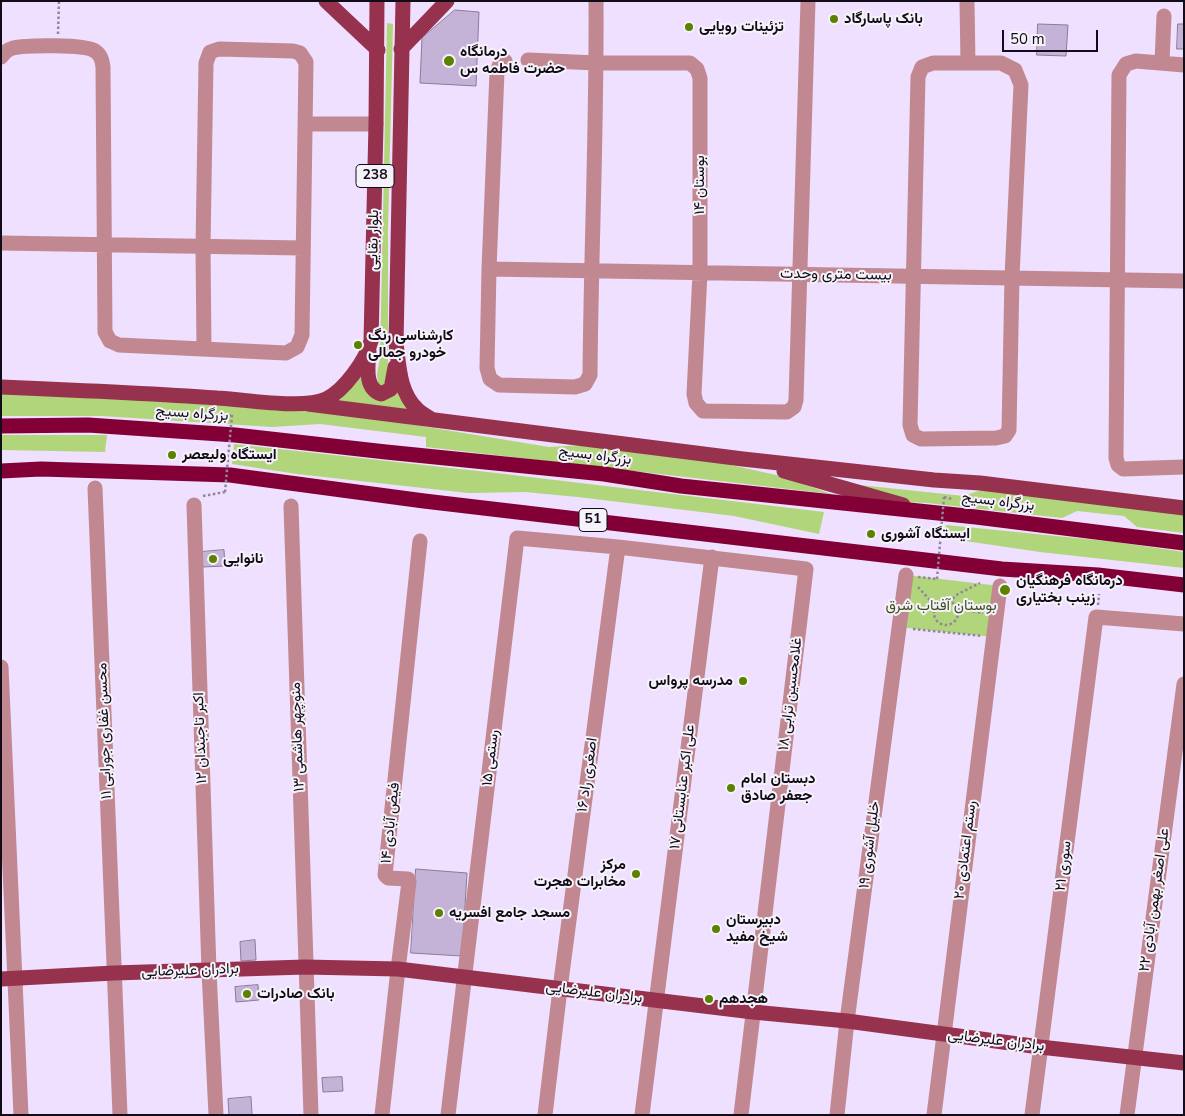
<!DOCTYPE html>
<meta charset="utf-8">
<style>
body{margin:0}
#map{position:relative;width:1185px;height:1116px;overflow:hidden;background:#eee0fe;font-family:"Nunito Sans",sans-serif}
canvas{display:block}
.frame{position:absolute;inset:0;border:2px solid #120c18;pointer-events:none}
.scale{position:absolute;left:1002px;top:30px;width:96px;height:22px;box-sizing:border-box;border:2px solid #120c18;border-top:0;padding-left:6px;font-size:15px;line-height:18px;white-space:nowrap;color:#120c18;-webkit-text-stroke:4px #f6f2fa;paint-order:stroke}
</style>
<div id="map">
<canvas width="1185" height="1116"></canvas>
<div class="frame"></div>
<div class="scale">50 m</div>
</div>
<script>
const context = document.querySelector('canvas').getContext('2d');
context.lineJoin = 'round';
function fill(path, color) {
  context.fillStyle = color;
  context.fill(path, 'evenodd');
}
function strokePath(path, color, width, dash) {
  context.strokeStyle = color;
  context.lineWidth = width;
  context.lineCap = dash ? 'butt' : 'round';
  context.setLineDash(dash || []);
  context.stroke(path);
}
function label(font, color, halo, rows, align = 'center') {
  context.font = font + ' "Nunito Sans",Vazirmatn,sans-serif';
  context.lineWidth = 4;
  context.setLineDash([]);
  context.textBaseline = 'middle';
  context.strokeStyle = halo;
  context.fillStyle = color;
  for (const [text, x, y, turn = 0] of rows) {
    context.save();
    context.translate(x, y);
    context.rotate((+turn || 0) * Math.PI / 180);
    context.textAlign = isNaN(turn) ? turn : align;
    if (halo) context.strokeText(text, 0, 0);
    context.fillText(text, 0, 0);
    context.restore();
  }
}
fill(new Path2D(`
 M387,23L393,24L388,227V361L387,377L384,385L380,387L378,385L377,374L380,358Z
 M361,368L384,400C392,398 395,394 398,387L415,413L335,401Z
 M1,394L238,404L348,414L549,447L585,445L722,463L776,475L832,494L426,447V437L320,424L272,427L102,416H1Z
 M1,435H107L105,452L1,450Z
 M234,444L496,473L824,512L819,534L734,516L578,497L525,492L468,493L297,474L232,464Z
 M821,481L964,496L981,490L1184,513V533L1137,527L1124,516L1077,511L1062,518L927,503L890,501Z
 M946,525L1116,542L1184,552V568L1040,552L945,538Z
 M906,575L1000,586L993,637L899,627Z`), '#b0d57a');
const building = new Path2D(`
 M455,10L479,12L476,86L420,83L422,38Z
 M1038,24L1068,25L1066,56L1037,55Z
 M1178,24H1184V49H1177Z
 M224,550L225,566L202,567L201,552Z
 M416,869L467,873L462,956L411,953Z
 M255,940L256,960L241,961L240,942Z
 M258,985L259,1000L236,1002L235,987Z
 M342,1077L343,1091L323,1092L322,1078Z
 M251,1097L252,1115H229L228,1099Z`);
fill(building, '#c5b3d7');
strokePath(building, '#8a7a9b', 1);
strokePath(new Path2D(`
 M58,34L59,1
 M214,419L232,415
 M203,496L225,492
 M944,497L952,499
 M918,577L937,579
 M918,587L936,607
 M934 613a12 12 0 1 1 24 0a12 12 0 1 1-24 0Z
 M949,602L958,594L980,583
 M1098,605L1099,594
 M958,609L983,613
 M913,629L982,636`), '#91869c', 2.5, [2.5, 2.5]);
strokePath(new Path2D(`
 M967,1L968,63
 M1,57C5,52 7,50 13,48C25,45 86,44 95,51C101,55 102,60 103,67L105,332L110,341L119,345L286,353L297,347L302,335L306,62L300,53L293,51L219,49L210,52L206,63L203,247L204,349
 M528,60L597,63H690L697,69L700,78V273L694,394L696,403L703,411L787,412L794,407L796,400L808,1
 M505,61L500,64L497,72L489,269L487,368L490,379L499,385L575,387L585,384L590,375C591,250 597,126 596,1
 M1162,62L1164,16
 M933,63H1001L1015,70L1021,85L1012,277L1009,430L1005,436L996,438L921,439L913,435L910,425L918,77L922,67Z
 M1184,65L1136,61L1126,64L1119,75L1116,458L1118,465L1123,469L1184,467
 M305,124H376
 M1,243L303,248
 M489,269L1184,281
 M95,488L120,1115
 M194,505L209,971L216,1115
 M291,506L311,1115
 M1,667L21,1115
 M382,1115L398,969L409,882L408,879L388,878L385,875L420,541
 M448,1115L517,538L618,547L806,569L741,1115
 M545,1115L560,989L618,547
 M642,1115L712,557
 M837,1115L847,1021L906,575
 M934,1115L1000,586
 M1032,1115L1096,617L1184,624
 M1127,1115L1184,684`), '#c18892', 15);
strokePath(new Path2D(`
 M326,1L378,50
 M403,1L396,343C399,365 399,392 417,409C421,413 428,417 433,420
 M401,49L447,1
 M369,351C368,366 364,388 381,394L391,389L395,367
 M1,387C73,390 145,393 217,398C244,399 303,410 326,399C344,391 366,360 371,341L376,124L377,1
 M308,404L743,459L934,480L980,483L1184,508
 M784,471L903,505
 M1,979L114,973L305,967L398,969L753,1012L847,1021L1040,1047L1184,1063`), '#96324e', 15);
strokePath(new Path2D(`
 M1,426L88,425L235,435L386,452L604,474L681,486L976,517L1184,543
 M1,471L41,469L230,475L424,501L1002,569L1098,575L1184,585`), '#830036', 15);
strokePath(new Path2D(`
 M225,492L232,415
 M937,579L944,497`), '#91869c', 2.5, [2.5, 2.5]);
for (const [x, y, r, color] of [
 [834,19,5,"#5b8100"],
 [689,27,5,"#5b8100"],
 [449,61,6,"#5b8100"],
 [358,345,5,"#5b8100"],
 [172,455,5,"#5b8100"],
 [871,534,5,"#5b8100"],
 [213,559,5,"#5b8100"],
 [1005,590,6,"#5b8100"],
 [743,681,5,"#5b8100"],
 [731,788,5,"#5b8100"],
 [636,874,5,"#5b8100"],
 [439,913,5,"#5b8100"],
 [716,929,5,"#5b8100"],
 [247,994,5,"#5b8100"],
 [709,999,5,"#5b8100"]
]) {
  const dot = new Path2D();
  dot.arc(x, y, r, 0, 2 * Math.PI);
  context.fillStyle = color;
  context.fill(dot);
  strokePath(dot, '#f6f2fa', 2);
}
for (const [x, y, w] of [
 [375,176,38],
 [593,520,28]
]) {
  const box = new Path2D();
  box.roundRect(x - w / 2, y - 11.5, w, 23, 4);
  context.fillStyle = '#f6f2fa';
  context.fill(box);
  strokePath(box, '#120c18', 1);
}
label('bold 14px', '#120c18', null, [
 ["238",375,176],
 ["51",593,520]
]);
label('bold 15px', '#120c18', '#f6f2fa', [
 ["بانک پاسارگاد",844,19],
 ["تزئینات رویایی",699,27],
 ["درمانگاه",460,52],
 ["حضرت فاطمه س",460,69],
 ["کارشناسی رنگ",368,336],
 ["خودرو جمالی",368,353],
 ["ایستگاه ولیعصر",182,455],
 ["ایستگاه آشوری",881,534],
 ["نانوایی",223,559],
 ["درمانگاه فرهنگیان",1016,581],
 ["زینب بختیاری",1016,598],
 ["مدرسه پرواس",733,681,"right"],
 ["دبستان امام",741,779],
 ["جعفر صادق",741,796],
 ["مرکز",626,865,"right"],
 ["مخابرات هجرت",626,882,"right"],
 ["مسجد جامع افسریه",449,913],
 ["دبیرستان",726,920],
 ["شیخ مفید",726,937],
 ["بانک صادرات",257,994],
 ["هجدهم",719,999]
], 'left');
label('15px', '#120c18', '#f6f2fa', [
 ["بوستان ۱۴",700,185,-90],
 ["بلوار بقایی",374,240,-89],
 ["بیست متری وحدت",836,275,1],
 ["بزرگراه بسیج",192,414,4],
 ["بزرگراه بسیج",595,456,7],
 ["بزرگراه بسیج",998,502,7],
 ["غلامحسین ترابی ۱۸",791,694,-83],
 ["محسن غفاری جورابی ۱۱",105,731,-92],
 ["منوچهر هاشمی ۱۳",298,737,-92],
 ["اکبر تاجبندان ۱۲",201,738,-92],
 ["رستمی ۱۵",491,758,-83],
 ["اصغری راد ۱۶",588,775,-82],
 ["علی اکبر عنابستانی ۱۷",683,787,-83],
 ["فیض آبادی ۱۴",391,823,-84],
 ["خلیل آشوری ۱۹",870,845,-83],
 ["رستم اعتمادی ۲۰",966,850,-83],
 ["سوری ۲۱",1064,866,-83],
 ["علی اصغر بهمن آبادی ۲۲",1155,900,-82],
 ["برادران علیرضایی",190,971,-2],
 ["برادران علیرضایی",594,993,7],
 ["برادران علیرضایی",996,1041,7]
]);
label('15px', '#3d4f1f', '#f6f2fa', [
 ["بوستان آفتاب شرق",941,606]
]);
</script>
